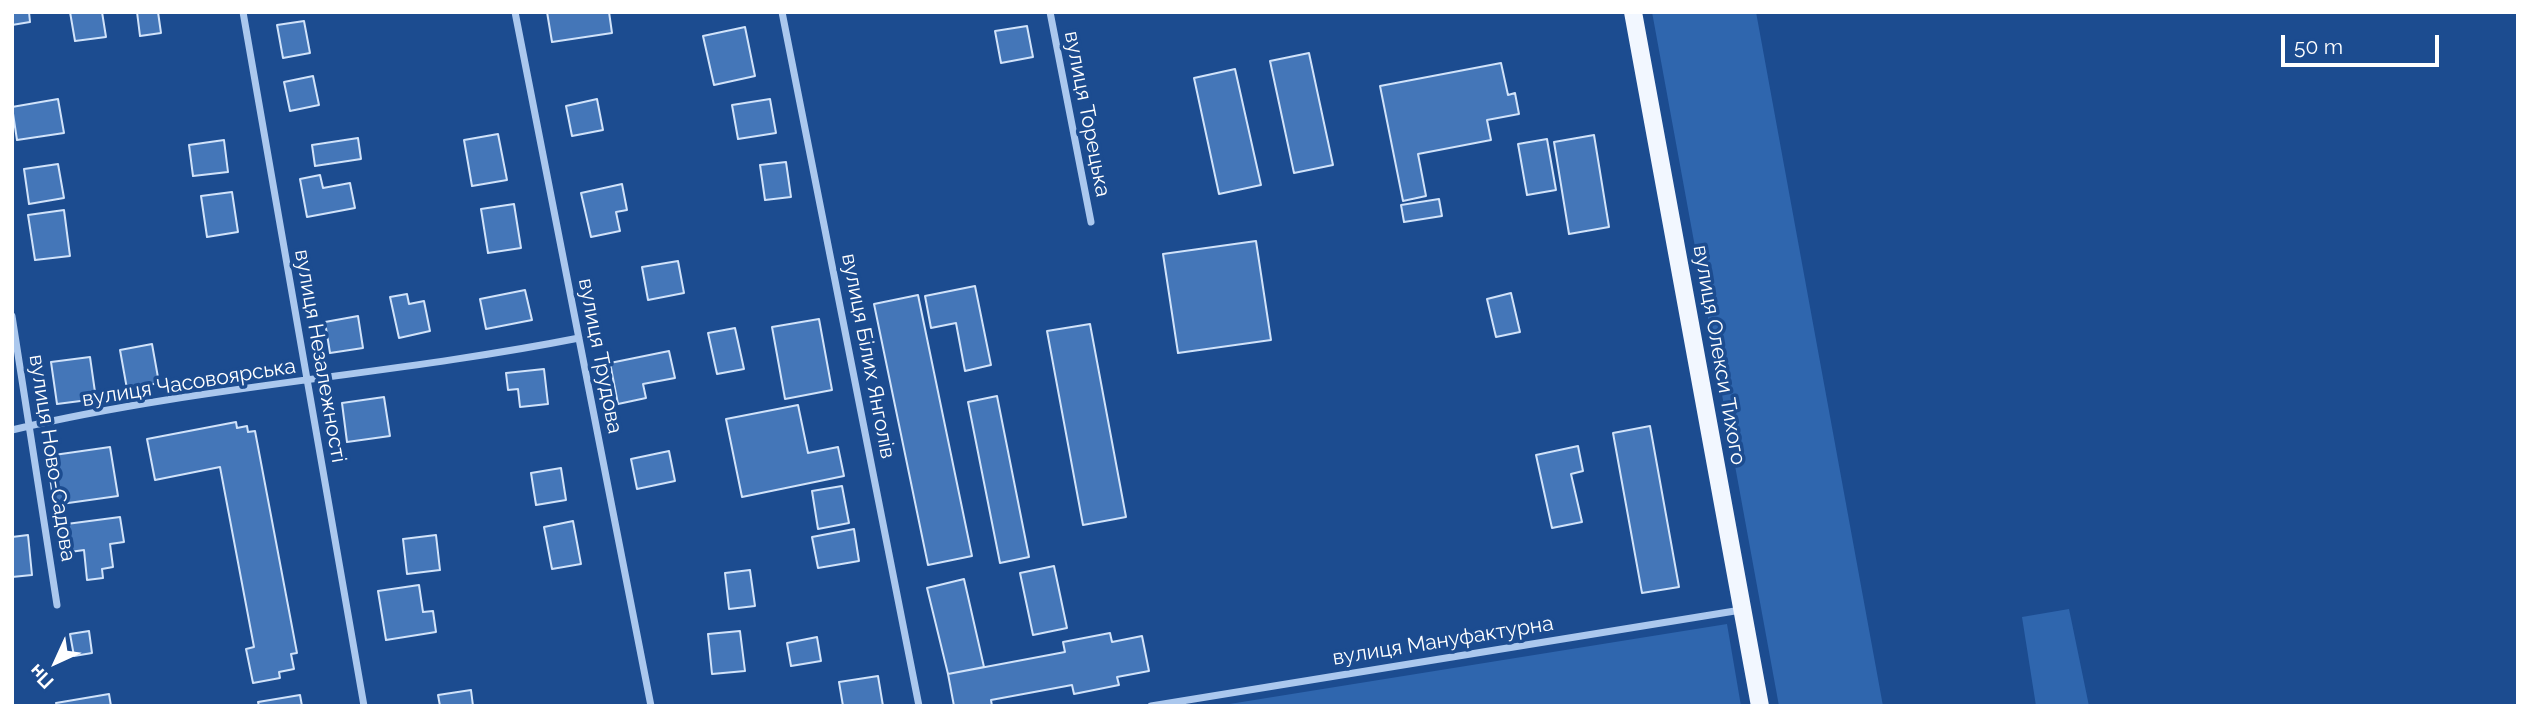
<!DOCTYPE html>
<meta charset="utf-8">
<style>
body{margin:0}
#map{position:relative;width:2530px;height:718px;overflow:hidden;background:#1c4c90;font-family:Raleway,sans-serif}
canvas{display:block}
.frame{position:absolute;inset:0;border:14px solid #fff;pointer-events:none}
.north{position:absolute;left:21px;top:627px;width:70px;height:70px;-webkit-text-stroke:5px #1c4c90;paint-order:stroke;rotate:225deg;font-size:19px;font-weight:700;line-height:28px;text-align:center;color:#fff}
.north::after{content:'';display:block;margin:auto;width:24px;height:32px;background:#fff;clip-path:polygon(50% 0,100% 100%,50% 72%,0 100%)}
.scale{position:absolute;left:2281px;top:35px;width:158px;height:32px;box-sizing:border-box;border:4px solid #fff;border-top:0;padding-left:9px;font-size:21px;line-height:24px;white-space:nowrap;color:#fff;-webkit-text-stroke:5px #1c4c90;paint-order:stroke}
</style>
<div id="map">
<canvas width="2530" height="718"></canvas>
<div class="frame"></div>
<div class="north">Пн</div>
<div class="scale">50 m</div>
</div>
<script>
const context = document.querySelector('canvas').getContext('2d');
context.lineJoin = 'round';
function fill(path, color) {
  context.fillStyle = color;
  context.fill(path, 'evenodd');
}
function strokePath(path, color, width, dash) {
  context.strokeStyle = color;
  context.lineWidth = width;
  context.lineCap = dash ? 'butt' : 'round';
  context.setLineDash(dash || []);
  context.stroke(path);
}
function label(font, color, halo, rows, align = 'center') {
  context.font = font + ' Raleway,sans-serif';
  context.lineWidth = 7;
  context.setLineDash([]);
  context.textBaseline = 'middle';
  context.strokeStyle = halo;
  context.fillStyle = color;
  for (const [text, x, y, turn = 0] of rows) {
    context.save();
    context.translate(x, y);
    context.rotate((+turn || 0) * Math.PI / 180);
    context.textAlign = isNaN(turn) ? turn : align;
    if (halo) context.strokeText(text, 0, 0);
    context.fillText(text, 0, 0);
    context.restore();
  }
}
fill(new Path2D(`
 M1652,12H1756L1883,706H1779Z
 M2069,609L2089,706H2036L2022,617Z
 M1727,624L1741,706H1217Z`), '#2f66ae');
const building = new Path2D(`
 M12,12H29L30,22L12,25Z
 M70,12H102L106,37L75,41Z
 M137,12H158L161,33L140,36Z
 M547,12H609L612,33L552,42Z
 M304,21L310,53L283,58L277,25Z
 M1027,26L1033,57L1001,63L995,31Z
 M745,27L755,76L714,85L703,36Z
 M1309,53L1333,165L1294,173L1270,61Z
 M1501,63L1508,95L1515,93L1519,114L1487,120L1491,140L1418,154L1426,196L1403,201L1380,86Z
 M1235,69L1261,185L1219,194L1194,78Z
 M313,76L319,105L290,111L284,82Z
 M58,99L64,133L17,140L12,107Z
 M597,99L603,130L572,136L566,106Z
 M770,99L776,133L738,139L732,105Z
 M498,134L507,180L472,186L464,140Z
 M1594,135L1609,227L1569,234L1554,142Z
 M358,138L361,159L315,166L312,145Z
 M1547,139L1556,190L1527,195L1518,144Z
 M224,140L228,172L193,176L189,145Z
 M786,162L791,197L765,200L760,165Z
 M58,164L64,198L29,204L24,169Z
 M320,175L323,188L350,183L355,208L307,217L300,179Z
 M622,184L627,210L616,212L620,231L591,237L581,193Z
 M232,192L238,232L207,237L201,196Z
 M1439,199L1442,216L1404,222L1401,205Z
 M514,204L521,248L488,253L481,209Z
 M64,210L70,256L35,260L28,215Z
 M1256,241L1271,340L1178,353L1163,254Z
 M678,261L684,293L648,300L642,267Z
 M975,286L991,365L965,371L956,323L931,328L925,296Z
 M525,290L532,320L486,329L480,299Z
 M1511,293L1520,332L1496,337L1487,299Z
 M407,294L409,304L424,301L430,331L399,338L390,297Z
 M918,295L972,556L928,565L874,304Z
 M358,316L363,348L330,353L325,322Z
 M819,319L832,390L785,399L772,327Z
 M1090,324L1126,517L1083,525L1047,331Z
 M735,328L744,369L717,374L708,333Z
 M152,344L159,383L127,389L120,350Z
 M669,351L675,378L643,384L646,398L618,404L610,363Z
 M90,357L96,399L57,404L51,362Z
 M544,369L548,404L520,407L518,389L508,390L506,373Z
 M997,396L1029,557L1000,563L968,402Z
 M384,397L390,436L347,442L342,403Z
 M798,405L808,453L838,447L844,476L742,497L726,419Z
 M236,422L237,428L247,426L248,432L255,431L297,653L291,654L294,669L279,672L280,678L253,683L246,649L254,647L220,467L155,480L147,439Z
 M1650,426L1679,587L1642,593L1613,433Z
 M1578,446L1583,471L1571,474L1582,522L1552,528L1536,455Z
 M110,447L118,496L54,505L47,456Z
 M669,451L675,481L637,489L631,459Z
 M561,468L566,500L536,505L531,473Z
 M842,486L849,523L818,529L812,491Z
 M120,517L124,542L110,544L113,567L102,569L103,578L87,580L84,550L63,553L59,525Z
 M573,521L581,564L552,569L544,527Z
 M854,529L859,561L818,568L812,537Z
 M28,535L32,575L12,577V537Z
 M436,535L440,570L407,574L403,539Z
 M1054,566L1067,628L1033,635L1020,573Z
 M750,570L755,606L729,609L725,573Z
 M964,579L984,667L948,674L927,588Z
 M419,585L423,612L433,611L436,632L386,640L378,591Z
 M89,631L92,653L74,656L70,634Z
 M740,631L745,671L712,674L708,634Z
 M1110,633L1112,642L1142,636L1149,671L1117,677L1119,685L1074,694L1072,685L991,700L992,706H954L948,674L1065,652L1063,642Z
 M817,637L821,661L791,666L787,643Z
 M878,676L883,706H843L839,682Z
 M471,690L473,706H440L438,695Z
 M109,694L111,706H57L56,703Z
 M300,695L302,706H259L258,702Z`);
fill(building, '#4476b8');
strokePath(building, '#d1e3fa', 2);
strokePath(new Path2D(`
 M243,12L364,706
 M515,12L651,706
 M782,12L919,706
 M1050,12L1091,222
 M12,316L57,605
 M12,430C198,386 392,375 579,338
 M1151,706L1741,610`), '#abc8ee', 7);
strokePath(new Path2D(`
 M1633,12L1760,706`), '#f2f7ff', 18);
label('21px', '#fff', '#1c4c90', [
 ["вулиця Торецька",1087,114,79],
 ["вулиця Олекси Тихого",1719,355,80],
 ["вулиця Незалежності",320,356,80],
 ["вулиця Трудова",600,356,79],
 ["вулиця Білих Янголів",868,356,79],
 ["вулиця Часовоярська",189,383,-9],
 ["вулиця Ново-Садова",52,458,81],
 ["вулиця Мануфактурна",1443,641,-9]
]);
</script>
